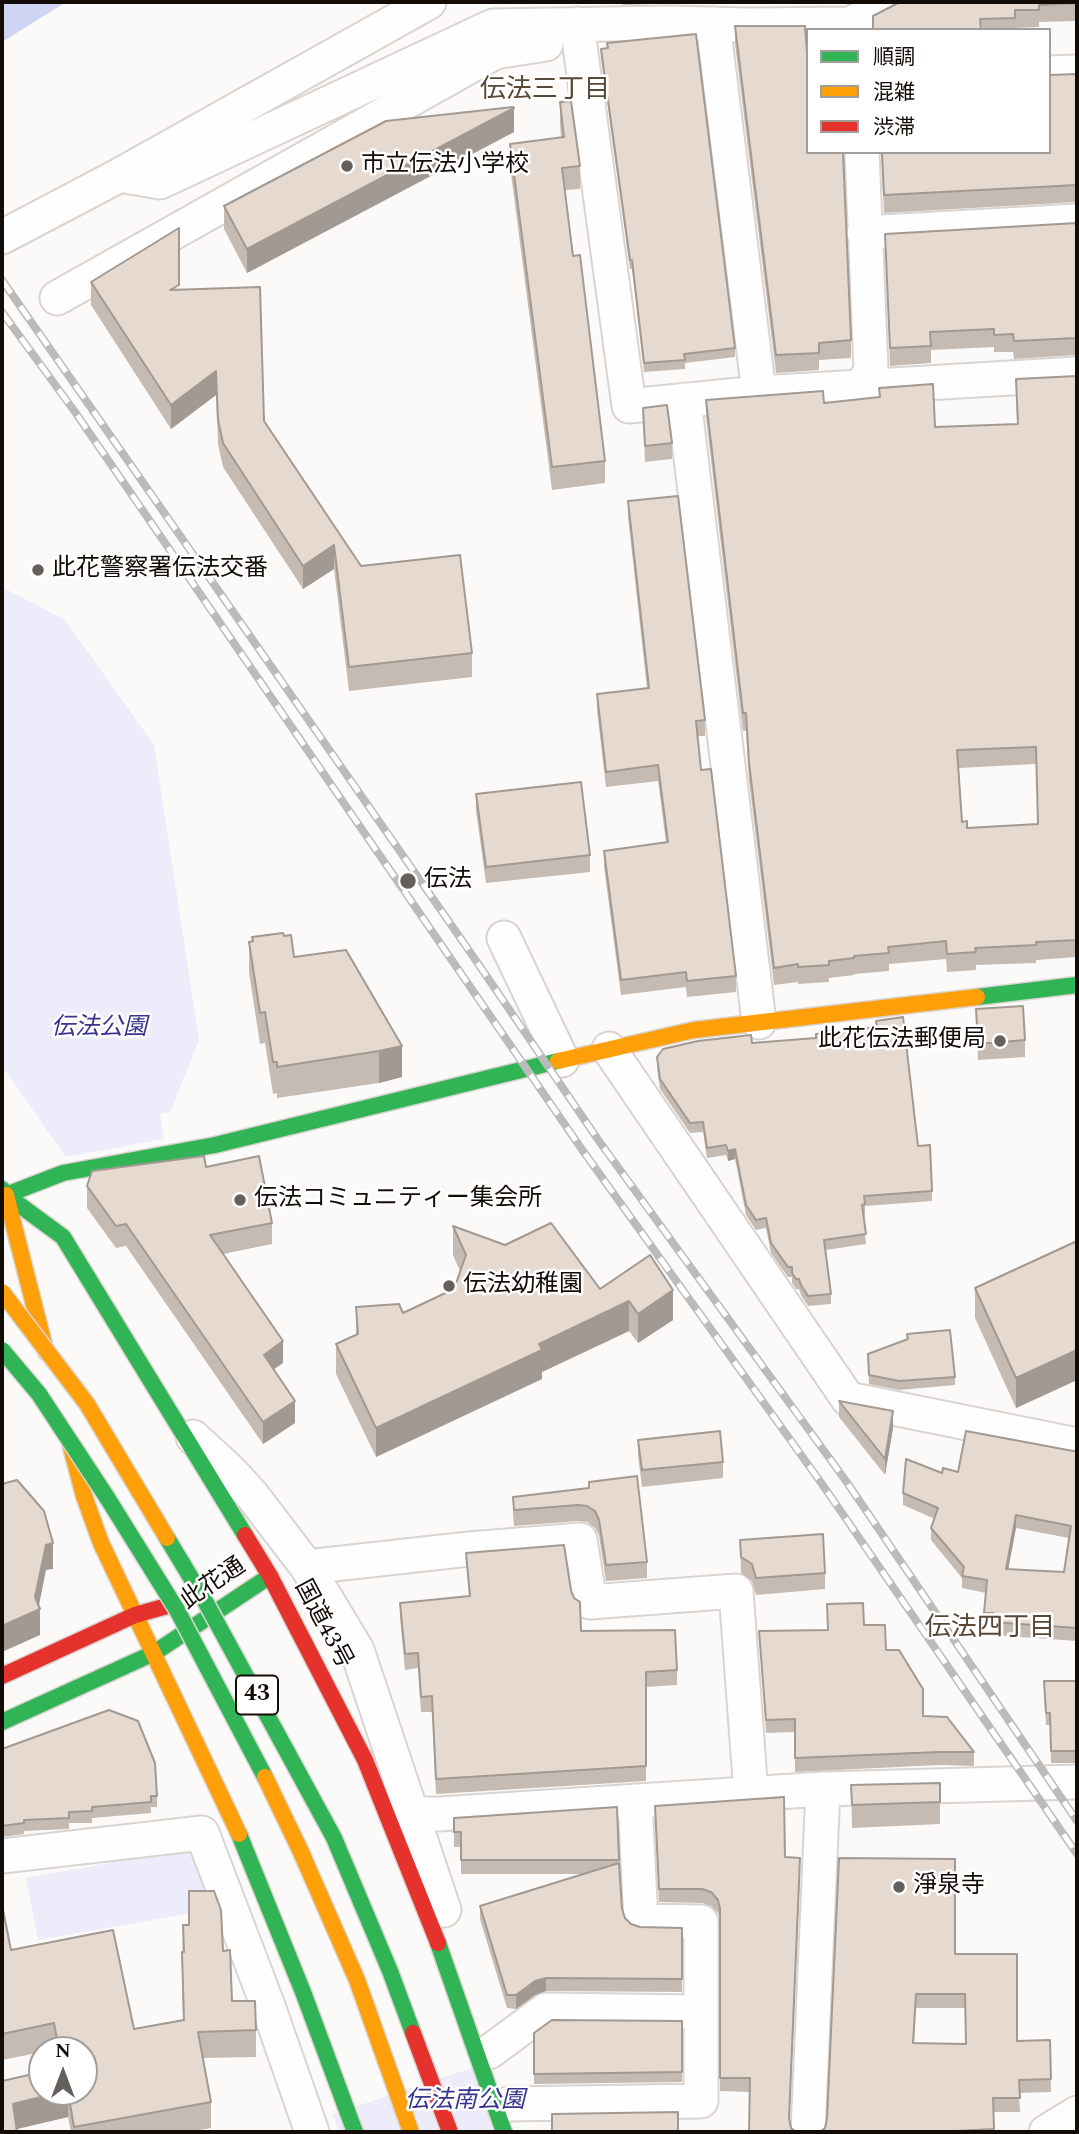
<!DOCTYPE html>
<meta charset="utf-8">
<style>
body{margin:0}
#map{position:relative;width:1079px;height:2134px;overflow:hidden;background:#fcfaf8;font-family:Spectral,"Noto Sans JP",serif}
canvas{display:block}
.frame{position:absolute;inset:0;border:4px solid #130b06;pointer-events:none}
.legend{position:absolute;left:806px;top:28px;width:245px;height:126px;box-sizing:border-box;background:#fff;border:2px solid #a19d9b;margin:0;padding:9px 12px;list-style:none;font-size:21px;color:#130b06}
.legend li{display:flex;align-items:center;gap:14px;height:35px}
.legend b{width:35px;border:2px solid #a19d9b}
.north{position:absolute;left:28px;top:2036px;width:70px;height:70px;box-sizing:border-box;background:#fff;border:2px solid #a19d9b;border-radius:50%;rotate:0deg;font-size:19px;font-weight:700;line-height:28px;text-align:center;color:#130b06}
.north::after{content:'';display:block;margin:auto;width:24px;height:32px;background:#655f5b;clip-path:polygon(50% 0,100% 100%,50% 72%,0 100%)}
</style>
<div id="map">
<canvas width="1079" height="2134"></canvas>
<div class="frame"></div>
<ul class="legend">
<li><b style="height:9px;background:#30b455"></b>順調</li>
<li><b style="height:9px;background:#ff9f0a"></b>混雑</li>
<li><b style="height:9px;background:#e5322d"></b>渋滞</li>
</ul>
<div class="north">N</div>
</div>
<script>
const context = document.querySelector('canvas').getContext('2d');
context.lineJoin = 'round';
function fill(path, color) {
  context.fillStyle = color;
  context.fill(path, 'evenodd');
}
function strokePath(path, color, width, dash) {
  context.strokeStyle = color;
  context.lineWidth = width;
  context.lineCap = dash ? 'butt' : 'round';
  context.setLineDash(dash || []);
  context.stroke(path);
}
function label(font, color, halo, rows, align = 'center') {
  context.font = font + ' Spectral,"Noto Sans JP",serif';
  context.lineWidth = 5;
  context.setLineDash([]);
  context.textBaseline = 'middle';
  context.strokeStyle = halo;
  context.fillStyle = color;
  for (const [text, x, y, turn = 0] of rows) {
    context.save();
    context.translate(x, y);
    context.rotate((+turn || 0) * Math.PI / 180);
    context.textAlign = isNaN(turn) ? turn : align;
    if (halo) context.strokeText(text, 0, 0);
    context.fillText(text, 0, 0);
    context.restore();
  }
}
fill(new Path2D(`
 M2,587L65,620L154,745L199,1040L170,1112L160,1114L164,1139L66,1157L2,1066Z
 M190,1848L215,1909L38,1940L26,1878Z
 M484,2064L507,2132H339L333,2114Z`), '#ececfa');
fill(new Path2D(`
 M2,2H66L2,42Z`), '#cfd3f4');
const street = new Path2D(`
 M577,24L629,406L759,393L1077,374
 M713,24L759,393
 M1049,73L1077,72
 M862,152L871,369L863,386
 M120,175L160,182L493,26L669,23L748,25L850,24L892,2
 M864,233L1077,221
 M2,237L120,175L429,2
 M57,298L495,52L546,44L545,27
 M684,400L759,1022
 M504,938L562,1060
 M609,1049L848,1399L1077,1445
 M193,1437L230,1471L252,1495L307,1567L357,1650L444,1910
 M307,1567L469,1549L580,1540L590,1602L736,1591L751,1794
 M412,1814H439L823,1789L1077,1782
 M2,1856L202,1833L268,2006L312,2132
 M489,2052L546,2010L701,2012
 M508,2104L701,2101V1922L641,1921L635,1801
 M808,2132L823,1789
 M1046,2132L1077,2113`);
const fast = new Path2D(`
 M977,997L1077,985
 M2,1189L6,1195L63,1237L245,1535
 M6,1195L63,1173L215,1145L558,1061
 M2,1722L154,1653L270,1576
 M239,1834L303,1992L355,2132
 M438,1943L504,2132`);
const slow = new Path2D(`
 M558,1061L694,1030L977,997
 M6,1195L46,1352
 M71,1447L84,1496L101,1543L239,1834`);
const jam = new Path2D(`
 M245,1535L270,1576L365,1760L438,1943
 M2,1676L135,1615L167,1606`);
strokePath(street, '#dad4d0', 37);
strokePath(fast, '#dad4d0', 19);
strokePath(slow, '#dad4d0', 19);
strokePath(jam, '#dad4d0', 19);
strokePath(street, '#fffefe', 33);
strokePath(fast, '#30b455', 16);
strokePath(slow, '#ff9f0a', 16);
strokePath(jam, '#e5322d', 16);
const rail = new Path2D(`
 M2,280L468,949L599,1141L846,1481L1077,1821
 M2,312L75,412L583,1151L822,1484L1077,1854`);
strokePath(rail, '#bcbbbb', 8);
strokePath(rail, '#fff', 5, [16]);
const fastBridge = new Path2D(`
 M2,1350L39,1394L108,1499L177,1610L265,1777
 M167,1538L205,1601L334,1838L390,1971L413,2033`);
const slowBridge = new Path2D(`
 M2,1292L87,1404L167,1538
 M265,1777L301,1852L357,1980L411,2132`);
const jamBridge = new Path2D(`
 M413,2033L450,2132`);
strokePath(fastBridge, '#d8d6d5', 19, []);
strokePath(slowBridge, '#d8d6d5', 19, []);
strokePath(jamBridge, '#d8d6d5', 19, []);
strokePath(fastBridge, '#30b455', 16);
strokePath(slowBridge, '#ff9f0a', 16);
strokePath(jamBridge, '#e5322d', 16);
fill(new Path2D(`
 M622,2H658L654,4L623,5Z
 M900,2H1077V21L1039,22V27L1015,28V30H873Z
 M735,26L808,152L851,340V358L819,360V370L776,373L735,44Z
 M607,43L735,348V357L685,363V369L644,372L632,269H630L601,58V49L607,48Z
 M1077,74V202L884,213L881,152H1049Z
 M560,102L580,166V189L565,190L573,256L605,461V483L552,490L510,166V144L561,137L560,125Z
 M514,132L247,273L224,229V206Z
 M1077,223V355L1014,359L1013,352H994V347L931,350V363L890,366L885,234Z
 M91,282L179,289L264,421L361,566L472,653V677L349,691L334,569L303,589L223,467L218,444L216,395L171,429L91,305Z
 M1077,376V957L1036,960V963L976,965V970L947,972L946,959L889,964V971L854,974V975L829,978V982L798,984V982L774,985L749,780L746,731H743L706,418V400L824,403L935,427L1017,424L1016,379ZM1036,764L1038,824L967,828L962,822L959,768Z
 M643,408L672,443V459L645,462Z
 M628,501L705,720V736H698L701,770L736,976V992L687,997L686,987L621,995L604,867V851L666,843L658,781L606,787L597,710V694L647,688L628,517Z
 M476,794L590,855V872L486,883L476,811Z
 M284,936L294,957L402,1077L379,1083L277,1098V1093L273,1094L265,1043L260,1044L249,973V942L252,941V937Z
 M976,1009L1025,1040V1057L978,1060Z
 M876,1021L918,1146L932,1191V1201L865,1206V1215H863L866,1244L826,1250L831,1294V1304L808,1306L801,1295L799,1289H796L792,1283V1277H788L771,1253L766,1228L756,1230L746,1215L735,1159L728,1161L726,1155L707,1158L703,1132L690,1133L660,1089L657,1068V1057L752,1043L816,1038L876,1027Z
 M206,1167L272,1223V1244L223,1254L283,1363L274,1369L295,1423L263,1444L126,1246L116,1248L87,1208V1186Z
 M453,1226L673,1320L638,1343L629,1331L542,1372V1379L376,1457L336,1374V1344L356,1335V1307L403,1313L454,1289L460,1271L453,1255Z
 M1077,1241V1380L1016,1408L975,1318V1288Z
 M868,1354L955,1377V1385L899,1390L869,1384Z
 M839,1401L893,1428L885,1475L839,1417Z
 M638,1440L723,1462V1478L642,1487L638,1456Z
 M1077,1451V1763H1051L1050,1725H1046L1044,1693L1077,1681V1641L992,1635V1626H984L986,1593L962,1588V1578L931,1540V1528L935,1519L903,1505V1493L942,1473L958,1472ZM1016,1528L1069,1538L1064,1572L1008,1569Z
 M589,1482L647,1562V1578L606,1581L599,1536L595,1528L587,1522L578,1521L514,1526L513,1514V1497L589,1488Z
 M740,1540L825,1573V1589L756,1595L752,1581L741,1573Z
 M466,1553L571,1590L581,1631L677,1670V1685L646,1687V1781L436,1794L432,1712H421L418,1668L405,1670L400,1618V1603L469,1596Z
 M864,1625L886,1650L923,1716L974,1752V1766L939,1765L795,1772V1732L766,1733L759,1631L827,1630Z
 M2,1749L157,1796V1807H151V1813L92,1818V1823H69V1829L24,1831V1834L2,1837Z
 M940,1783V1824L852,1828L851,1785Z
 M655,1806L785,1857L800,1871L789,2120L750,2092L720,2091V1922L718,1913L711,1906L702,1903L659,1902Z
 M617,1807L622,1909L625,1918L631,1924L640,1927L682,1928V1992L546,1991L535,1995L516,2009L507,2008L480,1919V1906L584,1874H461V1847H454V1818Z
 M839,1858L955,1954L1017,2041L1050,2040L1051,2092L1019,2093L1020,2112H994V2132H820L825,2128L827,2119ZM916,2008H965L966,2044L914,2043Z
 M2,1905L11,1950L134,2029L183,2020L182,1978L183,1925L223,1951L232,2001L256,2030V2057L203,2058L211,2102V2128L189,2132H71L68,2117L2,2132L84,2050H42V2052L2,2060Z
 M682,2021V2082L534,2084V2033Z`), '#c6bbb3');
fill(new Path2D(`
 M514,108V132L247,273V249Z
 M216,371V395L171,429V405Z
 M334,545V569L303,589V566Z
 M402,1046V1077L379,1083V1051Z
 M735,1149V1159L728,1161V1151Z
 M673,1290V1320L638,1343V1314Z
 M629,1301V1331L542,1372V1379L376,1457V1428L539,1344Z
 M283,1341V1363L264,1376V1355Z
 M1077,1350V1380L1016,1408V1378Z
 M295,1401V1423L263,1444V1422Z
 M893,1411V1428L885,1475V1459Z
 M1016,1515V1528L1006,1581V1569Z
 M53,1543V1569L46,1570L38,1610L40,1609V1635L2,1652V1626L35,1597L46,1545Z
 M800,1858V1871L789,2131V2118Z
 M546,1978V1991L535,1995L516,2009V1995L535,1981Z
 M61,2092H68V2117L13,2130V2104Z`), '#a19992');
const building = new Path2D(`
 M900,2H1077V3L1039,5V10H1015V18L980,19L981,30H873V16Z
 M735,26H805L808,68V152H843L851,340L819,343V353L776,355Z
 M696,34L735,348L684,354L685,360L644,363L632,260H630L601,49L608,48L607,43Z
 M1077,74V185L884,195L882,152H1049V75Z
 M571,101L580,166L562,168L573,256L580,255L605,461L552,467L510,144L564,137L560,102Z
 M513,107L514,108L247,249L224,206L386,121Z
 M1077,223V338L1014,341L1013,334L994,335V329L930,332L931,346L890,348L885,234Z
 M179,228V285L170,290L260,287L264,421L361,566L460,555L472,653L349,667L334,545L303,566L223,443L218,420L216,371L171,405L91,282Z
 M1077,376V940L1036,942V945L975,948L976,952L947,954L946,941L888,947L889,953L854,956V958L829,961V965L798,967V964L774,968L749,763L746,713H743L706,400L823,391L824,403L880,397L879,388L933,384L935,427L1018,424L1016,379ZM1036,747L1038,824L967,828V821L962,822L957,750Z
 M667,405L672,443L645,446L643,408Z
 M678,496L705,720L696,721L701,770L711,769L736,976L687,981L686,972L621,980L604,851L668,842L658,765L606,772L597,694L649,688L628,501Z
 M581,782L590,855L486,867L476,794Z
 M283,933L284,936L291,935L294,957L346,950L402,1046L379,1051L277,1067V1062H273L265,1012L260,1013L249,942L253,941L252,937Z
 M1023,1006L1025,1040L978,1044L976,1009Z
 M903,1017L918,1146L930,1145L932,1191L864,1196L865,1204L862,1205L866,1234L824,1240L831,1294L808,1296L801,1285L799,1279H796L792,1273V1267H788L771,1243L766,1218L756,1220L746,1205L735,1149L728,1151L726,1145L707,1148L703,1122L690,1123L660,1079L657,1057L663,1049L698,1041L751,1035L752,1043L816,1038V1034L877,1027L876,1021Z
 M204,1156L206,1167L259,1156L272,1223L210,1235L283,1341L264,1355L295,1401L263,1422L126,1224L116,1226L87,1186L92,1171Z
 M551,1223L600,1289L650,1255L673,1290L638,1314L629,1301L539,1344L542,1350L376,1428L336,1344L358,1334L356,1307L399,1304L403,1313L454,1289L466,1255L453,1226L505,1245Z
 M1077,1241V1350L1016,1378L975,1288Z
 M950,1330L955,1377L899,1381L869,1375L868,1354L908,1339L907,1334Z
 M839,1401L893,1411L885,1459Z
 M720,1431L723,1462L642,1470L638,1440Z
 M966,1431L1073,1451H1077V1677V1628L992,1622L993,1613H984L987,1580L962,1576L964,1567L931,1528L938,1508L903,1493L906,1459L942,1473L943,1468L958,1472ZM1016,1515L1071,1526L1064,1572L1006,1569Z
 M637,1476L647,1562L606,1565L599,1520L595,1511L587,1506L578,1505L514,1510L513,1497L589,1488V1482Z
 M17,1480L44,1511L53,1543L46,1545L35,1597L40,1609L2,1626V1484Z
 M823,1534L825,1573L756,1578L752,1564L741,1557L740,1540Z
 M564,1545L571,1590L574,1598L580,1602L581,1631L675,1630L677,1670L646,1672V1766L436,1779L432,1696L421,1697L418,1653L405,1654L400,1603L470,1596L466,1553Z
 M863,1603L864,1625H885L886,1650H899L923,1689V1716L947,1717L974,1752H939L795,1758V1719L766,1720L759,1631L828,1630L827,1604Z
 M1044,1681H1077V1751H1051L1050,1713H1046Z
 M109,1710L138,1721L155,1763L157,1796H151V1802L92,1807V1811L69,1812V1818L24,1820V1823L2,1826V1749Z
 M940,1783V1802L852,1805L851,1785Z
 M784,1797L785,1857L800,1858L789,2118L791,2128L796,2132H749L750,2078H720V1909L718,1900L711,1892L702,1889H659L655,1806Z
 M617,1807L619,1860H461V1832H454V1818Z
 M839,1858L955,1859V1954H1017V2041L1050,2040L1051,2079L1019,2080L1020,2098H993L994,2129L936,2132H820L825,2128L827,2119ZM916,1994H965L966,2044L913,2043Z
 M619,1863L622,1909L625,1918L631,1924L640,1927L682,1928V1979L546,1978L535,1981L516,1995H507L480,1906Z
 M189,1891H214L221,1910L223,1951L230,1950L232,2001H255L256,2030L198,2032L211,2102L74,2127L68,2092H84V2050H59L54,2023L2,2034V1905L11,1950L113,1930L134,2029L184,2020L182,1952H184L183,1925H189Z
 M552,2020L682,2021V2072L534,2074V2033Z
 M42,2072V2092H61L13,2104L17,2132H2V2081Z
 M678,2112V2132H553L552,2130V2114Z`);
fill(building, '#e6dad0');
strokePath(building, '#a19992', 2);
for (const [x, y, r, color] of [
 [347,166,7,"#655f5b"],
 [38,570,7,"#655f5b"],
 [408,881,9,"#655f5b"],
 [1000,1041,7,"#655f5b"],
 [240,1200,7,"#655f5b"],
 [449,1286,7,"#655f5b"],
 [899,1887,7,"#655f5b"]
]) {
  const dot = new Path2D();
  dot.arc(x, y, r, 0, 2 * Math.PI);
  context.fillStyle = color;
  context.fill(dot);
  strokePath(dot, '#fff', 2.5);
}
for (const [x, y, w] of [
 [257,1695,42]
]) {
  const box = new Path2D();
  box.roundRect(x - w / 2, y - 19.5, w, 39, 5);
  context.fillStyle = '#fff';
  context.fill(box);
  strokePath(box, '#130b06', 2);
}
label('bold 23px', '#130b06', null, [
 ["43",257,1695]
]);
label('24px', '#130b06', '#fff', [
 ["市立伝法小学校",361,166],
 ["此花警察署伝法交番",52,570],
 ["伝法",424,881],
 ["此花伝法郵便局",986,1041,"right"],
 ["伝法コミュニティー集会所",254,1200],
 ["伝法幼稚園",463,1286],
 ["淨泉寺",913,1887]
], 'left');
label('italic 24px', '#39358f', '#fff', [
 ["伝法公園",99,1029],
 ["伝法南公園",465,2102]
]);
label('24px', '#130b06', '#fff', [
 ["此花通",214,1585,-34],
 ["国道43号",322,1625,62]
]);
label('26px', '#594738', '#fff', [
 ["伝法三丁目",545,92],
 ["伝法四丁目",990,1630]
]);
</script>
